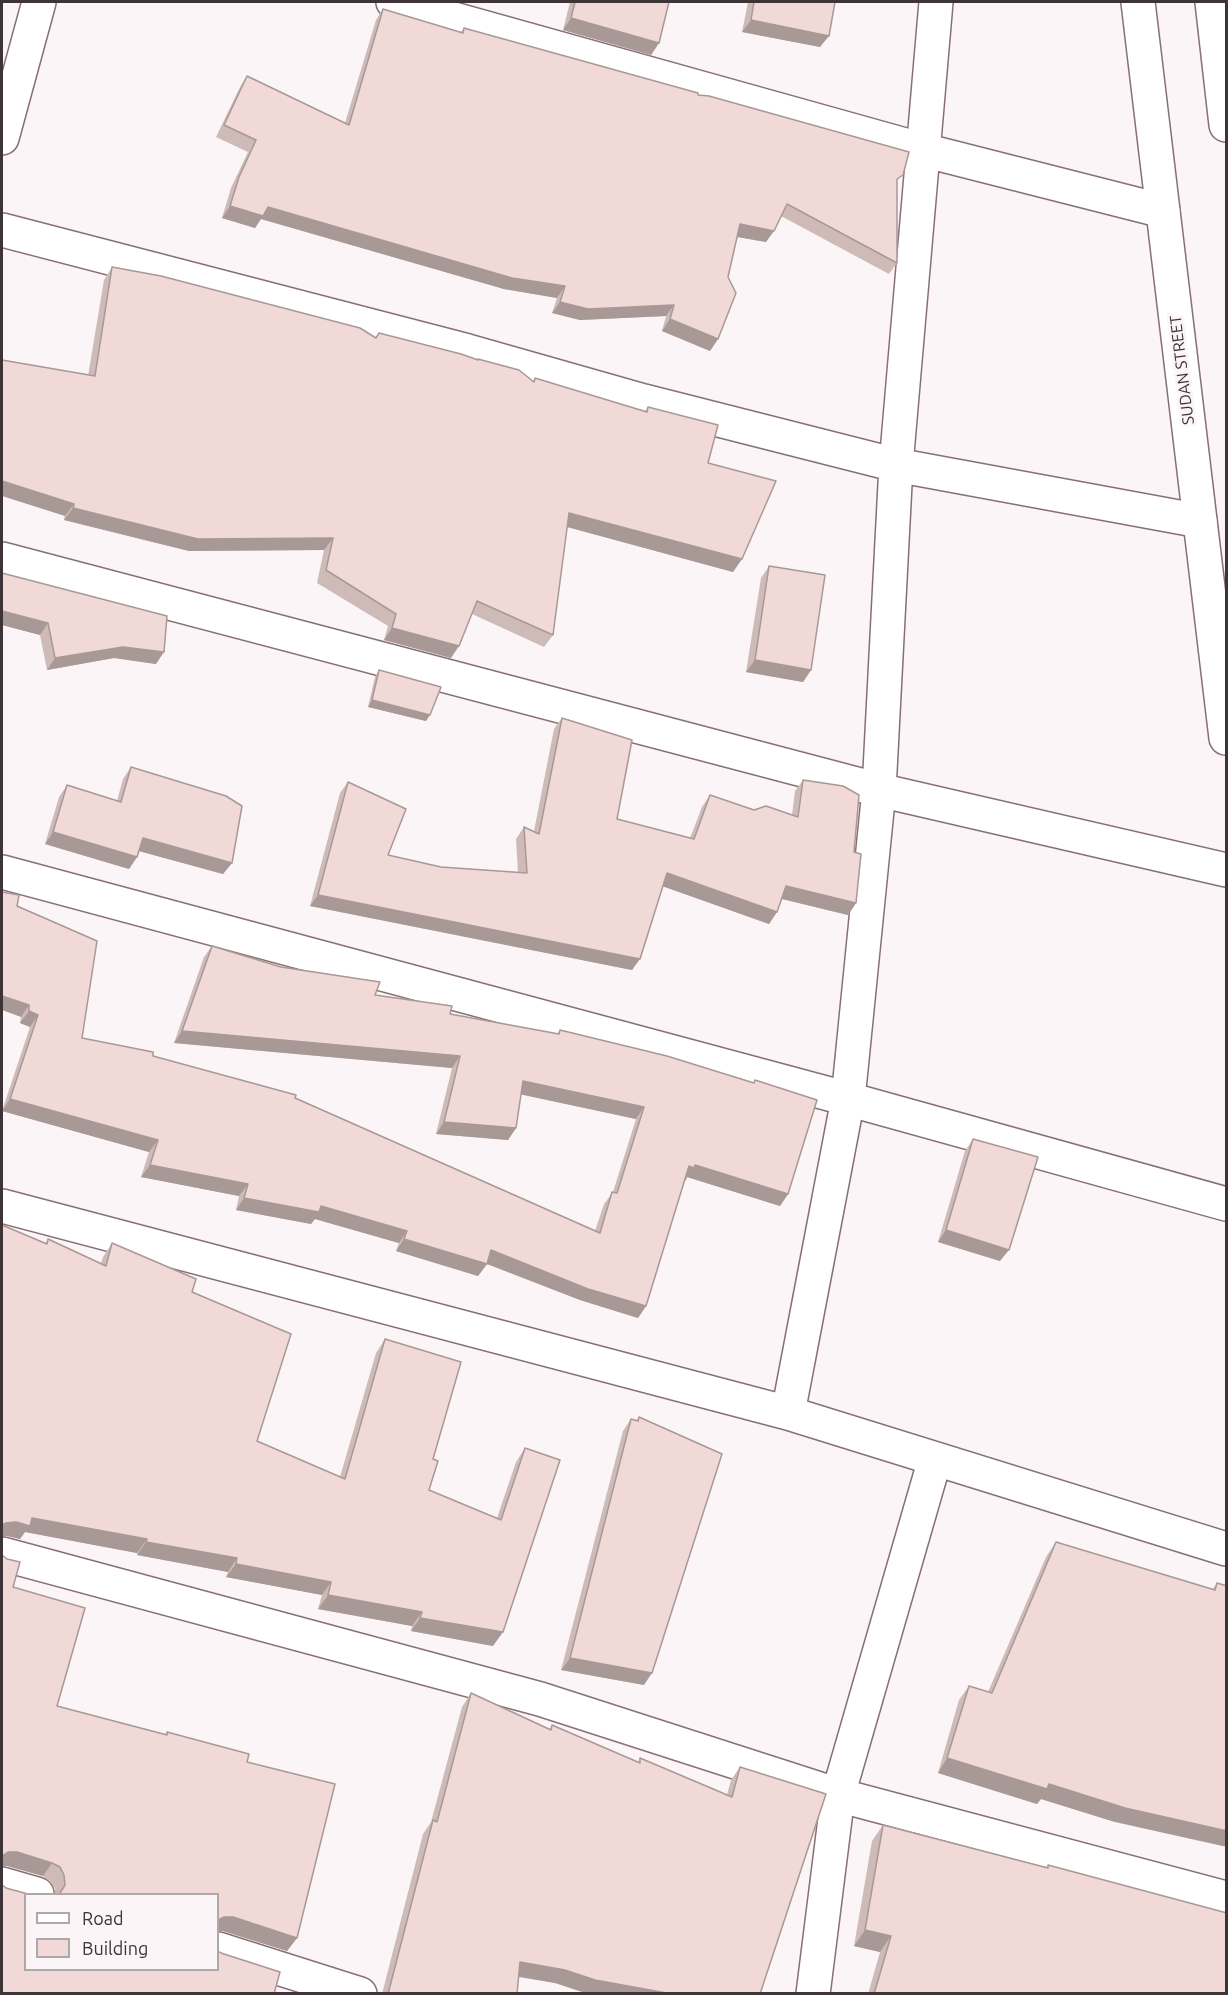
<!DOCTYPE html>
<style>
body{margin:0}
#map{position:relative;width:1228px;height:1995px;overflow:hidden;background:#fbf5f7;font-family:Ubuntu,sans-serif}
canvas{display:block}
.frame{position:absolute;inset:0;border:3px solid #3e3337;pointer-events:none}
.legend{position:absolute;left:24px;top:1893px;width:195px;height:78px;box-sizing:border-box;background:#fbf5f7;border:2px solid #afa7aa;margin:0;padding:8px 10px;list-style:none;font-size:18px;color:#3e3337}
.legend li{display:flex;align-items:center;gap:12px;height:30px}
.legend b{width:30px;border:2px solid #afa7aa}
</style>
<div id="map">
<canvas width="1228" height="1995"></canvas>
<div class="frame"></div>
<ul class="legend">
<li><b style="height:8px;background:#fff"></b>Road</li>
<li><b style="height:16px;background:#f0d9d6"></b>Building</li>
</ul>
</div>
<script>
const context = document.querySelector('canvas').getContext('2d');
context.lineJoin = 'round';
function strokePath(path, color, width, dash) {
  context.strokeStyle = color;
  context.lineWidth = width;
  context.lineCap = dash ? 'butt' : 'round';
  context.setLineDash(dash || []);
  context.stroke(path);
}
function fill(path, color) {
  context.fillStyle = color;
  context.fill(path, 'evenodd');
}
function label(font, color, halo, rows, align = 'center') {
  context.font = font + ' Ubuntu,sans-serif';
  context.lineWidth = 6;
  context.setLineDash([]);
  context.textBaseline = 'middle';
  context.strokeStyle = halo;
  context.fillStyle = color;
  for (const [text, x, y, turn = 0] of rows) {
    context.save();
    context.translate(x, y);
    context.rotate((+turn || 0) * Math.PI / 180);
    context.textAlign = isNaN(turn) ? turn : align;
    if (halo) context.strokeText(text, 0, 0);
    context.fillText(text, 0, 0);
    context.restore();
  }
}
const minor = new Path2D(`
 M393,2L923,150L1163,211
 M2,138L39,2
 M2,230L468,351L644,401L896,465L1200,521
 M2,559L879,790L1226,870
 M2,872L848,1099L1226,1204
 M2,1206L788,1413L1226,1549
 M788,1413L848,1099L879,790L896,465L936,2
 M2,1554L540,1699L838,1795L1226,1898
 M2,1884L37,1894
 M218,1949L360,1994
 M813,1994L838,1795L935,1459`);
const major = new Path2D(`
 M1138,2L1226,738
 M1212,2L1226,125`);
strokePath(minor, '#886f77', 36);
strokePath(major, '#886f77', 36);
strokePath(minor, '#fff', 33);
strokePath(major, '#fff', 33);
fill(new Path2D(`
 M570,2H669L659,43L651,55L563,30Z
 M748,2H835L820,47L742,32Z
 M383,9L461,32L464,28L698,95L897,183V263L889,274L781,216L766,242L737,237L728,277L718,339L710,351L662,331L666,316L580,320L552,313L557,298L504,289L261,219L255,228L222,218L231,188L248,152L216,137L240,87L247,76L345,123L376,20Z
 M112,267L376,338L477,360L478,359L533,381L535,378L645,411L648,407L708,463L742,559L733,572L567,527L553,635L544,647L472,614L451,658L384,640L388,626L317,583L324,550L189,551L64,520L104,280Z
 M769,566L811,670L803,682L746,672L761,578Z
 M2,573L156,664L114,658L47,670L40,635L2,625Z
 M379,670L426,721L368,707L375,677Z
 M562,718L617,819L690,838L702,807L710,795L754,810L792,815L795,791L803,780L854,852L856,903L848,915L782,899L777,912L769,924L663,886L632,970L310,906L340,793L348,782L388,855L441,867L518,873L516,839L524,827L534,831L554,729Z
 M131,767L232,863L223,874L139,851L137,857L129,869L45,844L59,797L67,785L117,801L123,779Z
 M17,906L82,1038L153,1056L295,1098L595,1231L604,1204L613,1192L636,1119L521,1094L516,1128L508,1140L436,1134L452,1068L174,1043L204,957L212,946L281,967L375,995L450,1014L557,1034L560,1030L753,1083L755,1080L788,1194L780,1206L687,1177L686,1180L685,1179L646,1306L638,1318L580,1300L487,1264L478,1276L396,1251L399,1243L315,1219L311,1224L236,1210L239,1196L141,1177L149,1152L2,1111L30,1027L20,1023L21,1017Z
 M973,1139L1000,1261L938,1242L965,1151Z
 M48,1239L101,1263L103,1257L112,1243L192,1292L257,1441L340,1477L376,1353L385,1339L433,1459L429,1490L497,1518L516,1462L525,1448L493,1646L411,1631L412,1626L318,1609L322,1595L226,1577L228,1572L137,1555V1553L25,1532L20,1539L7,1536L45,1244Z
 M639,1417L644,1685L561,1670L623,1431L631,1419L636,1421Z
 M1056,1542L1212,1590L1217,1583L1227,1586L1115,1822L1041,1799L1037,1804L938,1773L959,1700L969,1686L988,1692L1046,1557Z
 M2,1555L57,1706L165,1734L167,1732L247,1762L297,1938L287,1951L223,1931H218V1894H55V1889L50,1881L43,1876L7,1866H2Z
 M471,1693L550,1729L552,1725L638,1762L640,1758L727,1795L731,1780L740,1767L826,1794L555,1983L518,1977L517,1994H382L423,1834L431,1822L462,1707Z
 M883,1825L1046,1868L1048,1865L1227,1994H868L880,1952L854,1946L872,1841Z`), '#cebbb8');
fill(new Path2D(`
 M571,18L659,43L651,55L563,30Z
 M751,20L829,36L820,47L742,32Z
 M230,206L268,207L565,286L557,298L504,289L261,219L255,228L222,218Z
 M740,224L774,231L766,242L732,236Z
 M560,302L674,305L666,316L580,320L552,313Z
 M670,319L718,339L710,351L662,331Z
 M2,481L74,504L65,516L2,496Z
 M73,508L333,538L324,550L189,551L64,520Z
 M569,513L742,559L733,572L560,525Z
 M2,611L48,623L40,635L2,625Z
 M392,628L459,646L451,658L384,640Z
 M123,647L164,652L156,664L114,658L47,670L55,658Z
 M755,660L811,670L803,682L746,672Z
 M372,700L430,715L426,721L368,707Z
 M53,832L137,857L129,869L45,844Z
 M143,838L232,863L223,874L135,850Z
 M667,873L777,912L769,924L659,885Z
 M786,886L856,903L848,915L778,898Z
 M318,895L640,959L632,970L310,906Z
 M2,996L29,1005L21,1017L2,1010Z
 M29,1011L38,1015L30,1027L20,1023Z
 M182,1031L460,1056L452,1068L174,1043Z
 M523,1081L644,1107L636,1119L514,1093Z
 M10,1099L158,1140L149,1152L2,1111Z
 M444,1122L516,1128L508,1140L436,1134Z
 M150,1165L248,1184L239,1196L141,1177Z
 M695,1165L788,1194L780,1206L687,1177L686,1180L680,1178L689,1166Z
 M244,1198L321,1206L407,1231L399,1243L315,1219L311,1224L236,1210Z
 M946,1230L1009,1250L1000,1261L938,1242Z
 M404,1239L487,1264L478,1276L396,1251Z
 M491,1250L646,1306L638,1318L580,1300L482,1262Z
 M32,1518L147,1539L137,1553L25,1532L20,1539L7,1536H2V1525L6,1523Z
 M146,1542L237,1558L228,1572L137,1555Z
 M236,1564L331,1582L322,1595L226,1577Z
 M328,1595L422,1612L412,1626L318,1609Z
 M420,1618L503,1632L493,1646L411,1631Z
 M570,1658L652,1673L644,1685L561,1670Z
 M947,1758L1227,1831V1847L1115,1822L1041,1799L1037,1804L938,1773Z
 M8,1852H17L52,1863L43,1876L7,1866H2V1856Z
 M224,1917H233L297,1938L287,1951L223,1931H218V1920Z
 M865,1930L891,1936L880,1952L854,1946Z
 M520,1962L565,1970L672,1994H588L555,1983L510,1975Z`), '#a89896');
const building = new Path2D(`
 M575,2H669L659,43L571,18Z
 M754,2H835L829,36L751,20Z
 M383,9L463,33L464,28L698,93V95L709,96L909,152L903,175L897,179V263L787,204L774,231L740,224L728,277L736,293L718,339L670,319L674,305L588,309L560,302L565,286L512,278L268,207L263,216L230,206L239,177L256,140L224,125L247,76L349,125Z
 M112,267L161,276L360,328L376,338L379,333L461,354L478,360V359L519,370L534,382L535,378L647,412L648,407L718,425L708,463L776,481L742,559L569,513L553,635L477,601L459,646L392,628L396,614L326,570L333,538L198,539L73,508L74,504L2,481V360L95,376Z
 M769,566L825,575L811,670L755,660Z
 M2,573L167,616L164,652L123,647L55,658L48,623L2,611Z
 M379,670L441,687L430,715L372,700Z
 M562,718L632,740L617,819L694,839L710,795L754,810L766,806L798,817L803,780L843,786L859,795L854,852L861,854L856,903L786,886L777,912L667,873L640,959L318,895L348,782L406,809L388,855L441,867L527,873L524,827L539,834Z
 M131,767L226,796L242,806L232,863L143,838L137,857L53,832L67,785L121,802Z
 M2,892L19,895L17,906L97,941L82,1038L153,1052V1056L296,1095L295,1098L600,1233L612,1192L617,1193L644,1107L523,1081L516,1128L444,1122L460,1056L182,1031L212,946L281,967L380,982L375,995L452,1006L450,1014L559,1034L560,1030L667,1056L754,1083L755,1080L817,1100L788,1194L695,1165L694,1168L689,1166L646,1306L588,1289L491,1250L487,1264L404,1239L407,1231L321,1206L319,1212L244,1198L248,1184L150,1165L158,1140L10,1099L38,1015L29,1011V1005L2,996Z
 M973,1139L1038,1157L1009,1250L946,1230Z
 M2,1225L47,1244L48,1239L106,1266L112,1243L196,1279L192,1292L291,1334L257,1441L345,1479L385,1339L461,1362L433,1459L438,1461L429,1490L501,1520L525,1448L560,1460L503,1632L420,1618L422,1612L328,1595L331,1582L236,1564L237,1558L146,1542L147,1539L32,1518L30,1526L16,1522L6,1523L2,1525Z
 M639,1417L722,1454L652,1673L570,1658L631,1419L638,1421Z
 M1056,1542L1215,1590L1217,1583L1227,1586V1831L1125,1808L1049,1784L1047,1789L947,1758L969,1686L992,1693Z
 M2,1555L7,1559L20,1562L13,1587L85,1608L57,1706L167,1735V1732L249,1754L247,1762L335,1784L297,1938L233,1917H224L218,1920V1894H58L60,1893L65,1885L64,1875L60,1867L52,1863L17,1852H8L2,1856Z
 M471,1693L551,1730L552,1725L640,1763V1758L732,1797L740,1767L826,1794L760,1994H672L595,1980L565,1970L520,1962L517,1994H388L433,1820L437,1822Z
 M883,1825L1048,1868V1865L1227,1913V1994H874L891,1936L865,1930Z
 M2,1885L6,1888L28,1894H26V1970H218V1951L221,1953L280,1972L274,1994H2Z`);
fill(building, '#f0d9d6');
strokePath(building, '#a89896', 1.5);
label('16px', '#3e3337', '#fbf5f7', [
 ["SUDAN STREET",1182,370,-97]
]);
</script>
